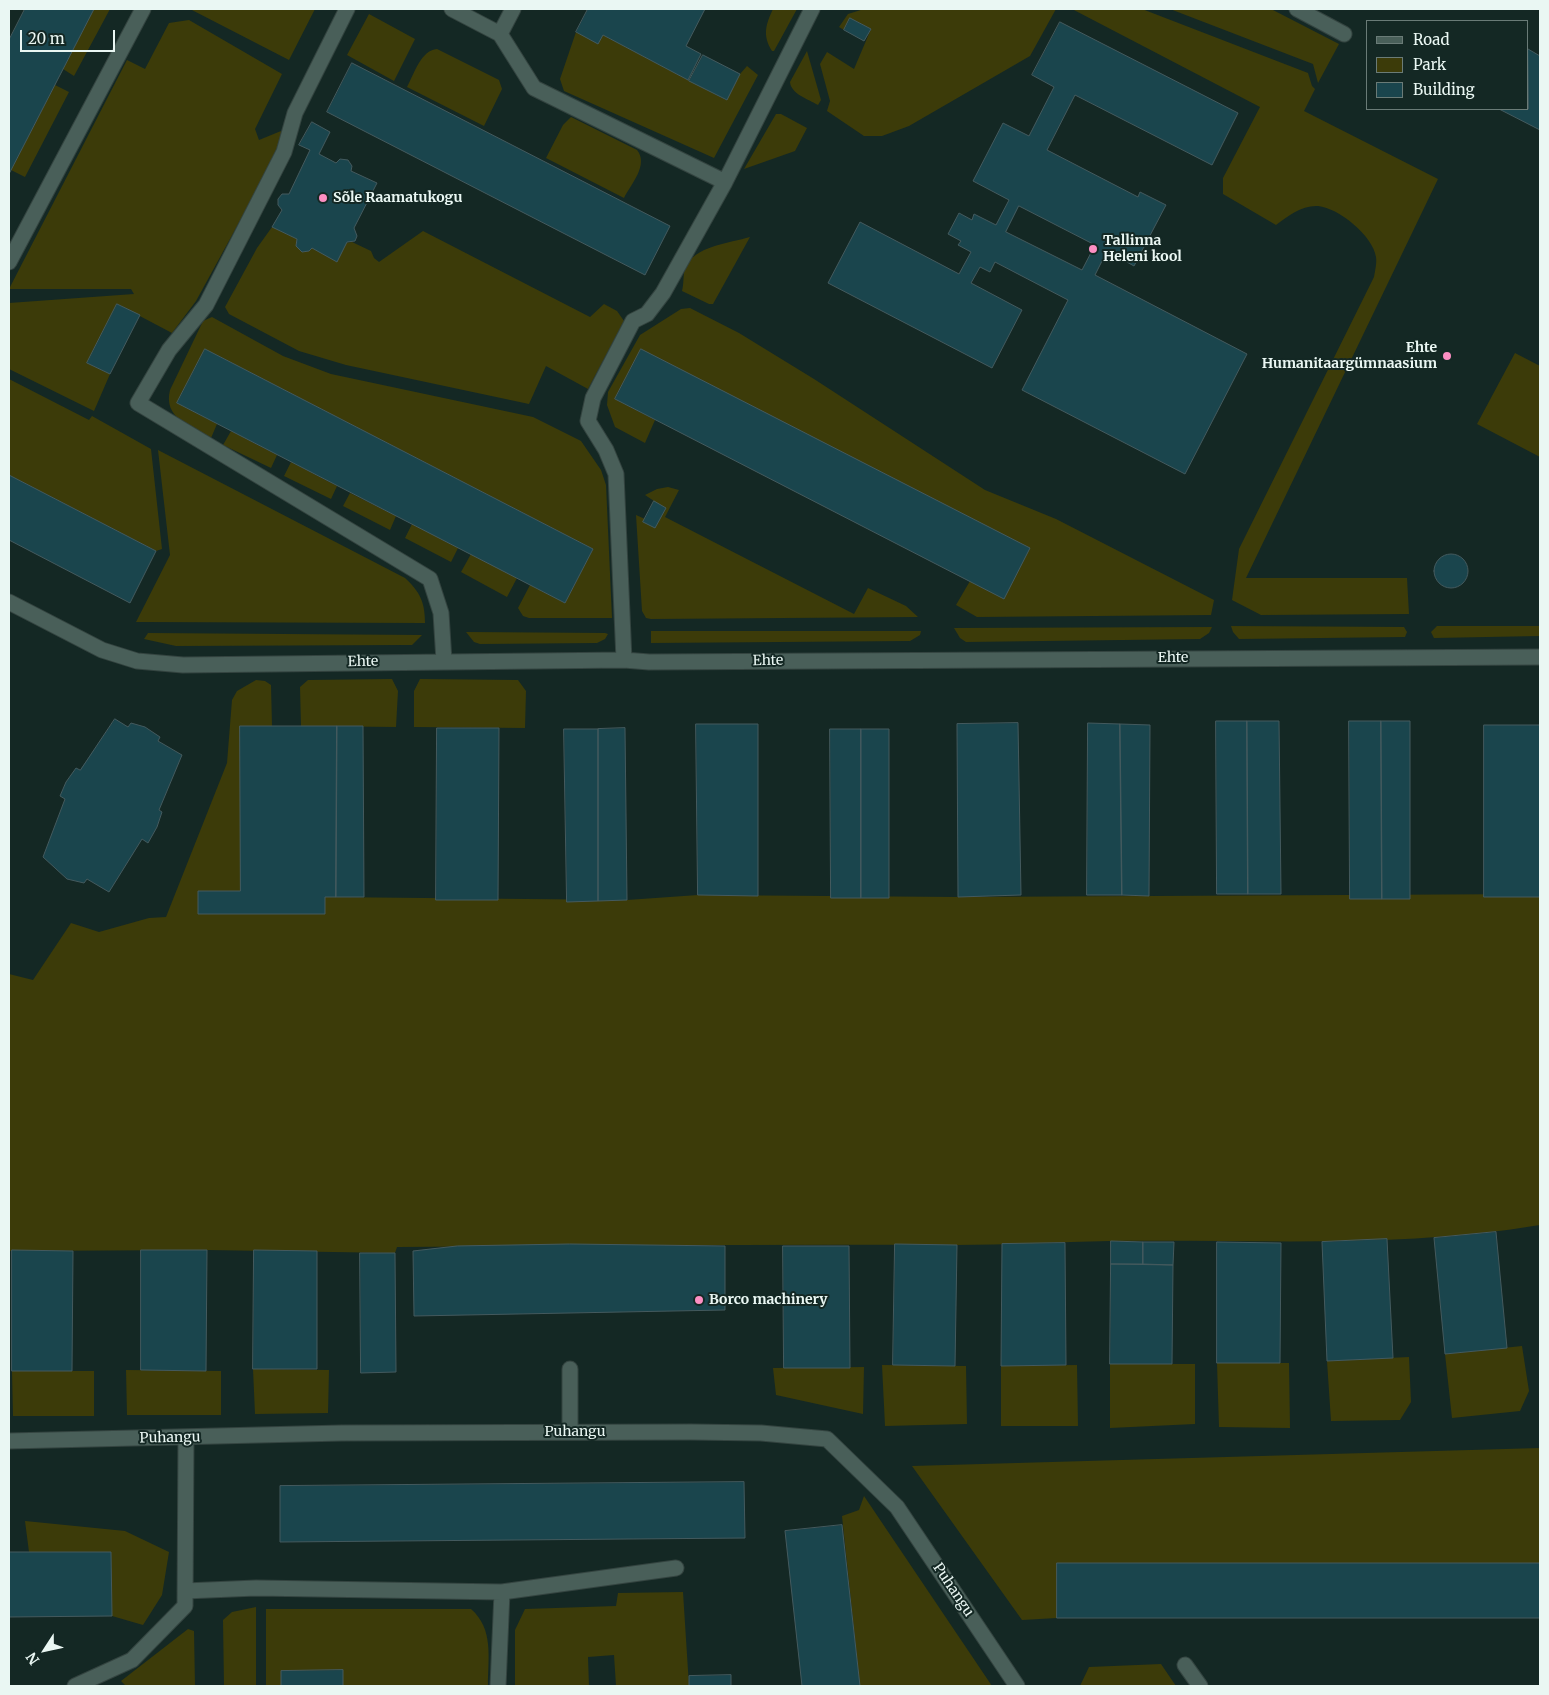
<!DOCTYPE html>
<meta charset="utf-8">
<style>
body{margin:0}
#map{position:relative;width:1549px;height:1695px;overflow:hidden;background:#142824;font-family:Merriweather,serif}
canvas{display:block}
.frame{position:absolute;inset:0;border:10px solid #eaf7f3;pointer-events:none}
.legend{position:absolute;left:1366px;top:20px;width:162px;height:90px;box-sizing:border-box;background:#142824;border:1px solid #6a7b77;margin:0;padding:6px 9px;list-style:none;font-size:15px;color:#eaf7f3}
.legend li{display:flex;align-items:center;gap:10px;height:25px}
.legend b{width:25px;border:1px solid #6a7b77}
.north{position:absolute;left:20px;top:1625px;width:50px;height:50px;-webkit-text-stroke:4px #142824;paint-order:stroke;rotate:235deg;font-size:14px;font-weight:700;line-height:20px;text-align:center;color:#eaf7f3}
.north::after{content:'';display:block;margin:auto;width:18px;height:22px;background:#eaf7f3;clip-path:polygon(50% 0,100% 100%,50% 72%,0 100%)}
.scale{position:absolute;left:20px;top:30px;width:95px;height:22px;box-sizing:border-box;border:2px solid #eaf7f3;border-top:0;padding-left:6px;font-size:15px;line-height:18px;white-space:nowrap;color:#eaf7f3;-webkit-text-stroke:4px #142824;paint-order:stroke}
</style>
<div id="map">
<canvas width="1549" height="1695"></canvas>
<div class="frame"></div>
<ul class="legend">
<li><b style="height:6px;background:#495f59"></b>Road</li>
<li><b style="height:14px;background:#3c3b09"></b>Park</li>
<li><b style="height:14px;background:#1a454d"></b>Building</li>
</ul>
<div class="north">N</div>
<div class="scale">20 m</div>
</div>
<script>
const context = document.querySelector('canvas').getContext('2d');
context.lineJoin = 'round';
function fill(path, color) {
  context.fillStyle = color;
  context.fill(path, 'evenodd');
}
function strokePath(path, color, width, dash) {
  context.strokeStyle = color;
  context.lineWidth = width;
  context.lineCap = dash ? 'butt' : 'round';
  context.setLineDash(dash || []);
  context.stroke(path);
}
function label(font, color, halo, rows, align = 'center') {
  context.font = font + ' Merriweather,serif';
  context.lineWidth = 4;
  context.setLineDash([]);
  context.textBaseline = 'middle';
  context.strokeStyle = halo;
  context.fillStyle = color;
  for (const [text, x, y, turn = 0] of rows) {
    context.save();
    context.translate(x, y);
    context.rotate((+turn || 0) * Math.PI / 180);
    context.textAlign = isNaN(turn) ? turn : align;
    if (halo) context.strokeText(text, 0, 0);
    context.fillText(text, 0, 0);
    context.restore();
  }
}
fill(new Path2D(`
 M94,9H110L74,76L63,69Z
 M190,9H315L289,60Z
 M773,9H797L774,51H772C762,35 766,24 773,9Z
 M864,9H1056L1030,56L909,126L882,136H864L827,111L830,101L820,64L827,52L854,69L871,29L850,18L844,30L839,27L848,14Z
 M1072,9H1142L1308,73L1312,86L1315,89L1304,111L1438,179L1246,578H1407L1409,614L1261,615L1232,600L1239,549L1374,277C1375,271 1377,263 1376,257C1373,236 1339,208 1318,206C1302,205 1288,216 1276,225L1223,194V178L1260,107Z
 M1170,9H1271L1339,44L1318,83L1313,64Z
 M369,14L415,39L394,81L347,55Z
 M189,20L282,74L255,129L259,140L281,131L282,144L196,301L172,333L117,304L87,363L110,374L94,411L9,369V303L134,294L131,289H9L127,60L145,69L169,23Z
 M576,32L598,43L603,35L726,100L740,74L747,66L758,75L714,158L564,91L560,79Z
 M437,49L499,80L502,89L484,126L407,87C414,74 421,50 437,49Z
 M807,51L821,100L818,105C808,99 791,94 790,82Z
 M55,85L69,92L25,177L11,170Z
 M776,114H781L807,128L795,151L744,169Z
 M571,117L637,150C649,165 631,184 624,198L546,158L563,125Z
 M272,227L297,239L296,246L302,252L309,251L312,248L352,242L371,251L374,258L379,262L423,231L590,317L604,304L617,311L624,321L588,389L546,366L529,404L346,365L299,351L229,314L225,307L257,248Z
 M750,237L713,304H709L682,291C684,284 683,274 685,268C694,246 730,243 750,237Z
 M690,308L739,333L814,379L985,490L1056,519L1214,600L1211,615L977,617L956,605L970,581L641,349L615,399L655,420L645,443L615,427L607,405L608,392L640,335L681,309Z
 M212,317L283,356L331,374L533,417L581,441L601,470L606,485L612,618H529L523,616L518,608L530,585L565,603L593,549L205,349L177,403L217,424L211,438C190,426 163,418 170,390L203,321Z
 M1515,353L1540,366V457L1477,424Z
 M9,379L89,420L92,416L151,449L162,549L156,551L9,475Z
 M231,431L277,455L271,468L223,445Z
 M158,450L405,578C420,592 425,602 425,623L136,622L170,555Z
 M291,462L337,486L331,499L284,476Z
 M668,487L679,490L665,517L854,614L868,588L906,606L918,617L651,619L646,618L642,611L636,515L645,519L654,501L645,495L657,489Z
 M350,493L396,516L390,530L343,506Z
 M412,524L458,548L451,562L405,538Z
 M471,554L517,578L507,597L461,572Z
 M1231,626L1404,627L1407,632L1405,637L1239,639L1233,632Z
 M1437,626H1540V636L1434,638L1431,632Z
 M1212,627L1209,633L1200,639L966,642L960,638L954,628Z
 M651,631H921L920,635L910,641L651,643Z
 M466,632L605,633L608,634L605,639L597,643L480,644L474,642Z
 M148,633L422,635L412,645H402L176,646L144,639Z
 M392,679L398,691L396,727L301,726L300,687L308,680Z
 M420,679L518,680L526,691L525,728L414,727V691Z
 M256,680L265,681L271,685L272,726H240V891L325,914V897L627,900L698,895L958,897L1540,894V1225C1398,1249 1254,1239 1110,1241C1058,1242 1006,1245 955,1245C769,1244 583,1246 397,1247L395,1253L207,1250L9,1251V974L33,980L71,923L99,932L149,918L166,917L227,763L232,700L237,691Z
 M1522,1346L1529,1391L1520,1411L1452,1418L1445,1354Z
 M1409,1357L1411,1402L1400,1420L1331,1421L1327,1361Z
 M1217,1363H1289L1290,1428L1219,1427Z
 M1110,1364H1195V1424L1110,1428Z
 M882,1365L966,1366L967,1424L885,1426Z
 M1077,1365L1078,1426H1001V1366Z
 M864,1367L863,1414L776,1395L773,1368Z
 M253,1369L329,1370L328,1413L255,1414Z
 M126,1370L221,1371V1415H127Z
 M12,1371H94V1416H13Z
 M1540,1448V1563H1057V1618L1022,1620L912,1466Z
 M864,1496L992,1686H860L842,1516L859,1510Z
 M25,1521L125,1531L169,1552L162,1595L143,1625L112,1616L111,1552H29Z
 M683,1592L689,1686H616L614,1655L588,1657L589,1686H515V1630L525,1609L616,1606L618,1593Z
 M256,1607V1686H224L223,1620L232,1612Z
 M266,1609H471C494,1629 488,1658 488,1686H343V1670L281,1671V1686H266Z
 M188,1629L194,1631L195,1686H126L121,1681Z
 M1161,1664L1176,1686H1080L1089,1667Z`), '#3c3b09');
const building = new Path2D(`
 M25,9H94L9,174V40Z
 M588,9H705L686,46L701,54L688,80L603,35L598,44L576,32Z
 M850,18L871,29L864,41L844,30Z
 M1060,22L1238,113L1212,165L1075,95L1047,150L1138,197L1140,192L1166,205L1134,266L1107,251L1095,275L1247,354L1185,474L1022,390L1068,300L995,262L990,272L980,267L971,283L1022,310L992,368L828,283L860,222L959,274L971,252L958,245L961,241L948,234L959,213L972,220L974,214L996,225L1009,200L973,181L1003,123L1029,136L1054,87L1032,75ZM1019,206L1095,245L1082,270L1006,232Z
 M1528,49L1540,56V130L1499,109H1528Z
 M703,55L740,74L727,100L689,81Z
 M352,63L670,226L645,275L327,112Z
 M312,122L330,132L319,154L336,163L340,159L348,160L352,166L351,171L377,183L354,228L357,236L355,241L347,242L337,262L312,248L309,251L302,252L296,246L297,239L272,227L282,210L278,205V199L282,194H289L310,150L299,145Z
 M117,304L140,315L110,374L87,363Z
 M205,349L593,549L565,603L177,403Z
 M641,349L1030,548L1004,599L615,399Z
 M9,475L156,551L130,603L9,540Z
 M654,501L666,508L655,528L643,522Z
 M1434 571a17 17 0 1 1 34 0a17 17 0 1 1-34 0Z
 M115,719L128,727L131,723L145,727L160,737L158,741L182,755L159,810L162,812L157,827L148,843L142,839L109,892L87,879L84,883L67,879L43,857L65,799L60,796L66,782L76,768L80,770Z
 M1216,721H1247L1248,894H1217Z
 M1247,721H1279L1281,894H1248Z
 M1349,721H1381L1382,899H1350Z
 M1381,721H1410V899H1382Z
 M1018,723L1021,895L958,897L957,724Z
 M1088,723L1120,724L1122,895H1087Z
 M696,724H758V896L698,895Z
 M1120,724L1150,725L1149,896L1122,895Z
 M1484,725H1540V897H1484Z
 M240,726H337L336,897H325V914H198V891H240Z
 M337,726H363L364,897H336Z
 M437,728H499L498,900H436Z
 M625,728L627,900L598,901V729Z
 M564,729H598V901L567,902Z
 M830,729H861V898H831Z
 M861,729H889V898H861Z
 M1496,1232L1507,1348L1445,1354L1434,1238Z
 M1387,1239L1393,1358L1327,1361L1322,1242Z
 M1111,1241L1143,1242V1264H1111Z
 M1143,1242H1174L1173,1265L1143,1264Z
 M1217,1242L1281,1243L1280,1363H1217Z
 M1065,1243L1066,1365L1001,1366L1002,1244Z
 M570,1244L725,1246V1310L414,1316L413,1251L457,1246Z
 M895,1244L957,1245L955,1366L893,1365Z
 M783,1246H849L850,1368H784Z
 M12,1250L73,1251L72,1371H12Z
 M141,1250H207L206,1371L141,1370Z
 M254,1250L317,1251V1369H253Z
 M360,1253H395L396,1372L361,1373Z
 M1111,1264L1173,1265L1172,1364H1110Z
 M744,1482L745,1538L280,1542V1486Z
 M842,1525L860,1686H802L785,1531Z
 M9,1552H111L112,1616L9,1617Z
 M1057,1563H1540V1618H1057Z
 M343,1670V1686H281V1671Z
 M731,1675V1686H689V1676Z`);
fill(building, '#1a454d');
strokePath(building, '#445a5e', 1);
const minor = new Path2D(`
 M347,9L295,113L284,152L206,305L169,350L138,403L430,579L441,613L444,661
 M452,9L500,34L513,9
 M1297,9L1344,34
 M500,34L534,88L725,182L663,293L647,314L633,321L593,398L588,421L606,450L616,474L624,660
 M725,182L812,9
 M9,262L143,9
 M9,602L102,650L137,661L183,665L624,660L649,662L1540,657
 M570,1432V1369
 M9,1441L342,1433L691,1432L761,1433L827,1439L897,1507L1017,1686
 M185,1591L256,1588L502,1592L676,1568
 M1185,1665L1200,1686
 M75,1686L132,1660L185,1606L186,1438
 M498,1686L502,1592`);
strokePath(minor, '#344440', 17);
strokePath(minor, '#495f59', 15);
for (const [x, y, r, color] of [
 [323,198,5,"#fc8fc3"],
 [1093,249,5,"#fc8fc3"],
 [1447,356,5,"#fc8fc3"],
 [699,1300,5,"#fc8fc3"]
]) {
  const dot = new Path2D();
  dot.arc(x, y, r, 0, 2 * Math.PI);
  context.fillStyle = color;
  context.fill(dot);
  strokePath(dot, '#142824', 2);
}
label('bold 14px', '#eaf7f3', '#142824', [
 ["Sõle Raamatukogu",333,198],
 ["Tallinna",1103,241],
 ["Heleni kool",1103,257],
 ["Ehte",1437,348,"right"],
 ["Humanitaargümnaasium",1437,364,"right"],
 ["Borco machinery",709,1300]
], 'left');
label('14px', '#eaf7f3', '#142824', [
 ["Ehte",1173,658],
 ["Ehte",768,661,-1],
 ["Ehte",363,662,-1],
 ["Puhangu",575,1432],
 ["Puhangu",170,1438,-1],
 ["Puhangu",953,1590,56]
]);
</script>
